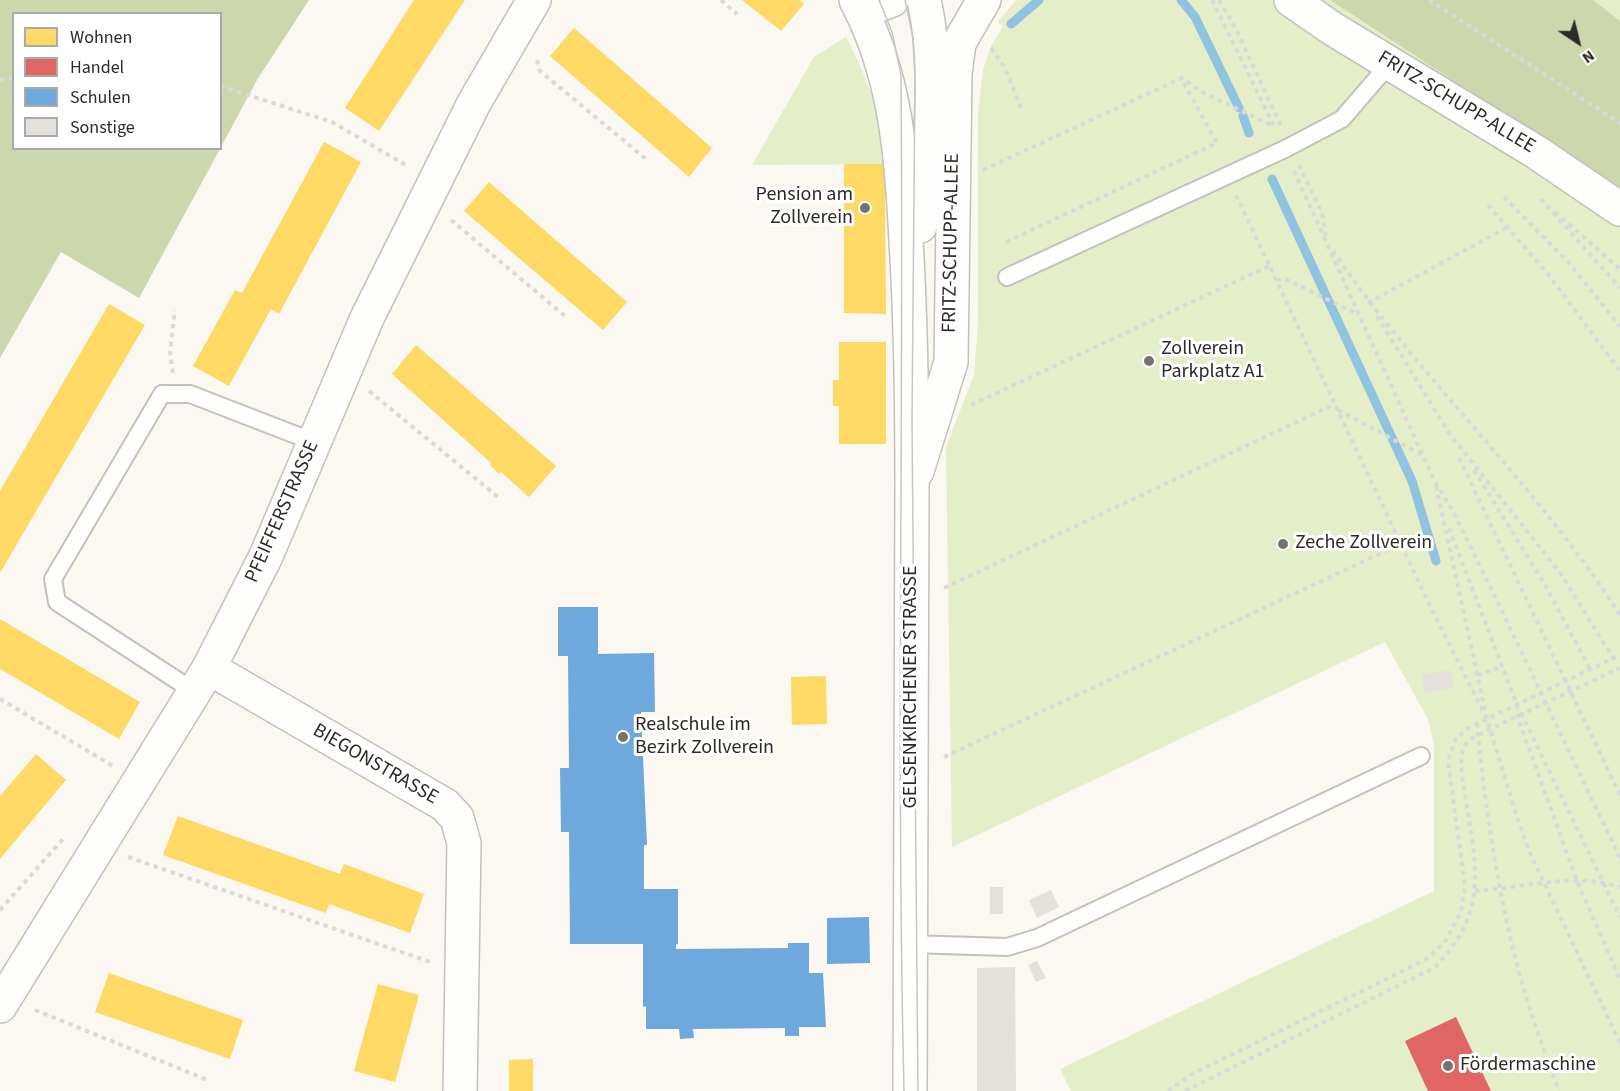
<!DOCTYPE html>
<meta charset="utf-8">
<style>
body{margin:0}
#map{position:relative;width:1620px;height:1091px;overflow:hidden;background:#fbf7f1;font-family:"Source Sans 3",sans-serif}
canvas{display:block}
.legend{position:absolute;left:12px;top:12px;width:210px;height:138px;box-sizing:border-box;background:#fff;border:2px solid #abaaa8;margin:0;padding:8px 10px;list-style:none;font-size:18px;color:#2e2b26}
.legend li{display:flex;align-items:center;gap:12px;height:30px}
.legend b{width:30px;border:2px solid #abaaa8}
.north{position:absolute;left:1548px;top:12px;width:60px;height:60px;-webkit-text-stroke:4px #fff;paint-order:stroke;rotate:145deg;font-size:16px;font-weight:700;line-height:24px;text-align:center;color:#2e2b26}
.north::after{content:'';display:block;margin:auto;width:21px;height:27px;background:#2e2b26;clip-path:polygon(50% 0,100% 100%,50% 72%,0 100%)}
</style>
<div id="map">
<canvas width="1620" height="1091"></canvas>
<ul class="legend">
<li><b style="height:16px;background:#ffd966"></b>Wohnen</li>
<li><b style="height:16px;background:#e06666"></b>Handel</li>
<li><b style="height:16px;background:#6fa8dc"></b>Schulen</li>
<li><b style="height:16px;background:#e4e0db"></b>Sonstige</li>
</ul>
<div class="north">N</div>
</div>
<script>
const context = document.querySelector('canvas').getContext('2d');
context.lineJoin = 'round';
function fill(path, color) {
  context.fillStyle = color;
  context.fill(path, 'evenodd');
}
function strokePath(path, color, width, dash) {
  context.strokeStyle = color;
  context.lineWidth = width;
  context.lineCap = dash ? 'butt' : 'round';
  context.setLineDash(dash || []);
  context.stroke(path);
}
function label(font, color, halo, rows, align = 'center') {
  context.font = font + ' "Source Sans 3",sans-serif';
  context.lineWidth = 6;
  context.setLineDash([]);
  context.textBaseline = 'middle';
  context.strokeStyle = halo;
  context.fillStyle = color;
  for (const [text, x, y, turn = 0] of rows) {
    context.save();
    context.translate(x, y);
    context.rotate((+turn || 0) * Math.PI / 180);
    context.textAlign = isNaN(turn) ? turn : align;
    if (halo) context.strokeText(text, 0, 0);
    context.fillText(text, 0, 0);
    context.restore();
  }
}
fill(new Path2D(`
 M1016,0H1620V1091H1071L1060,1069L1434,891V745L1428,719L1385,642L952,847L946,447L974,375L978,324V112L983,70L991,46L1003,26L998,22Z
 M846,37C869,81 881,114 885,164L752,165L814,57Z`), '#e4eec9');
fill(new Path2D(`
 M0,0H309L257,80L221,147L220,14H14V148L220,149L139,298L61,252L0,358Z
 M1330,0H1593L1620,21V198L1477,96Z`), '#cdd7ad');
fill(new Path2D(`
 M414,0H465L379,131L345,108Z
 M742,0H799L804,4L781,31Z
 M574,28L712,148L689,177L550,56Z
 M324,142L361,162L279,314L271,309L229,386L193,366L235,290L242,293Z
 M844,164H885L886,314L844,313Z
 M489,182L627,302L603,330L464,211Z
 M109,304L145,325L0,573V491Z
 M839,342H886V444H839V406H833V380H839Z
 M416,345L556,466L529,497L501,472L499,474L490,465L491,463L392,374Z
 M0,619L140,702L119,739L0,669Z
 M826,676L827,724L792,725L791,677Z
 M36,754L66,780L0,859V796Z
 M178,816L340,874L344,864L424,894L410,933L329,904L326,913L163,855Z
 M109,973L243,1020L230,1059L95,1012Z
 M378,984L419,995L395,1082L354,1071Z
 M533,1059V1091H509V1060Z`), '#ffd966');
fill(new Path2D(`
 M1456,1017L1491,1091H1428L1405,1041Z`), '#e06666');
fill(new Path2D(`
 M558,607H598V654L654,653L655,712H641L647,845H644V889H678V944H676V949L788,948V943H809V973H823L826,1027H799V1036H785V1028L693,1029L694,1038L680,1039L679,1029H646V1006L643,1007V944H570L569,832H561L560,768H569L568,656H558Z
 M869,917L870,963L827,964V918Z`), '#6fa8dc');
strokePath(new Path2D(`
 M1181,0L1195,17L1239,108
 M1011,24L1039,0
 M1243,116L1249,133
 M1272,179L1412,481L1436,561`), '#91c2df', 9);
fill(new Path2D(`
 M1450,670L1454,688L1425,693L1422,675Z
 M990,887H1003V914H990Z
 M1051,890L1059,907L1037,918L1029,900Z
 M1037,961L1046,978L1036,982L1028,965Z
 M1015,967L1016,1091H977V968Z`), '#e4e0db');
const lane = new Path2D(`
 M1007,277L1285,149L1342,119L1391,62
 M195,692L57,602L53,579L162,394H190L314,442
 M909,944L1007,947L1037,938L1421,756`);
const street = new Path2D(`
 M1291,0L1333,29L1536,152L1620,209
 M862,12L892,0
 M917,471L951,362L955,73L959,43L984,0
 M209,668L445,805L457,818L464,843L460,1091
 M0,1006L209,668L266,556L367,318L474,103L534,0`);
const secondary = new Path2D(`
 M856,0C896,75 902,158 906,241C911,322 912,403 912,484C913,686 909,889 910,1091
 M920,226C930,155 940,70 924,0`);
strokePath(lane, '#c3c1bb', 20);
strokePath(street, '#c3c1bb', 36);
strokePath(secondary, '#c3c1bb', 36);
strokePath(new Path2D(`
 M721,0L737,14
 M1212,0L1274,126
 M1219,0L1236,29L1281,126
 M1429,0L1620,123
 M991,48L1005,68L1022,110
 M537,60L540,71L646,159
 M0,80L14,78
 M220,86L332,122L409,167
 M1299,165L1322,213L1326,236
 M983,170L1182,78L1200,91L1275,127
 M1294,171L1434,480L1454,513L1499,605L1620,858
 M1504,197L1568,262L1620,326
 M1235,198L1237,197L1431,608L1487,719
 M1541,199L1620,288
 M1488,205L1548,274L1620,371
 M1555,212L1620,269
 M451,220L565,316
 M1006,242L1217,143L1182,80
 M1333,251C1420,379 1537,485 1620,615
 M1277,281L1283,278L1358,314
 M1368,303L1506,228
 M1377,316L1449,433L1561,574L1613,658
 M173,373L170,352L175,310
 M369,391L498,497
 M971,405L1269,266
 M1338,410L1424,456
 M1459,458L1620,795
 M1474,470L1544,583L1590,669
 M1436,486L1487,719L1516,814L1530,853L1620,1043
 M1449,528L1517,705L1519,721L1577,881L1620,979
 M944,588L1335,404
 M1477,675L1501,667
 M0,699L113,766
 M1521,713L1620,917
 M1477,723C1485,806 1497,888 1518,969C1529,1010 1544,1051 1559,1091
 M944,757L1401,544
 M128,857L430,962
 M1475,891C1523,888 1573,872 1620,887
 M0,910L63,839
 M35,1010L210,1081
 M1168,1091L1192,1074L1403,971L1431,956L1446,940L1461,912L1465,886L1448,761L1456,738L1470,727L1620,655
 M1185,1091L1434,968C1492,911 1475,861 1464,788C1462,777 1459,758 1464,747C1469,738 1481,734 1490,729L1620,668`), '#dbd9d8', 4, [4.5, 4.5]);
strokePath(lane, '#fefefd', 16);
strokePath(street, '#fefefd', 33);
strokePath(secondary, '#fefefd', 33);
strokePath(new Path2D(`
 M879,0L892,32L901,75C904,414 896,752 904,1091
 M905,0L913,37L915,78L912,421L918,1091`), '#c7c6c4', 1.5);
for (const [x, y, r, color] of [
 [865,208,6,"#76726d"],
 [1149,361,6,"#76726d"],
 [1283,544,6,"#76726d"],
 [623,737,6,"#76726d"],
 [1448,1066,6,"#76726d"]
]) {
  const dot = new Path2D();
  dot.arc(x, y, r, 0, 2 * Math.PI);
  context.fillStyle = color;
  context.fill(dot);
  strokePath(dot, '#fff', 2);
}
label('20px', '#2e2b26', '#fff', [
 ["FRITZ-SCHUPP-ALLEE",1456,103,31],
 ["FRITZ-SCHUPP-ALLEE",952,243,-89],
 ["PFEIFFERSTRASSE",283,512,-66],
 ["GELSENKIRCHENER STRASSE",912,687,-90],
 ["BIEGONSTRASSE",375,765,30]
]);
label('20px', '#2e2b26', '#fff', [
 ["Pension am",853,196,"right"],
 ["Zollverein",853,219,"right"],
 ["Zollverein",1161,350],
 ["Parkplatz A1",1161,373],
 ["Zeche Zollverein",1295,544],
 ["Realschule im",635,726],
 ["Bezirk Zollverein",635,749],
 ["Fördermaschine",1460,1066]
], 'left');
</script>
